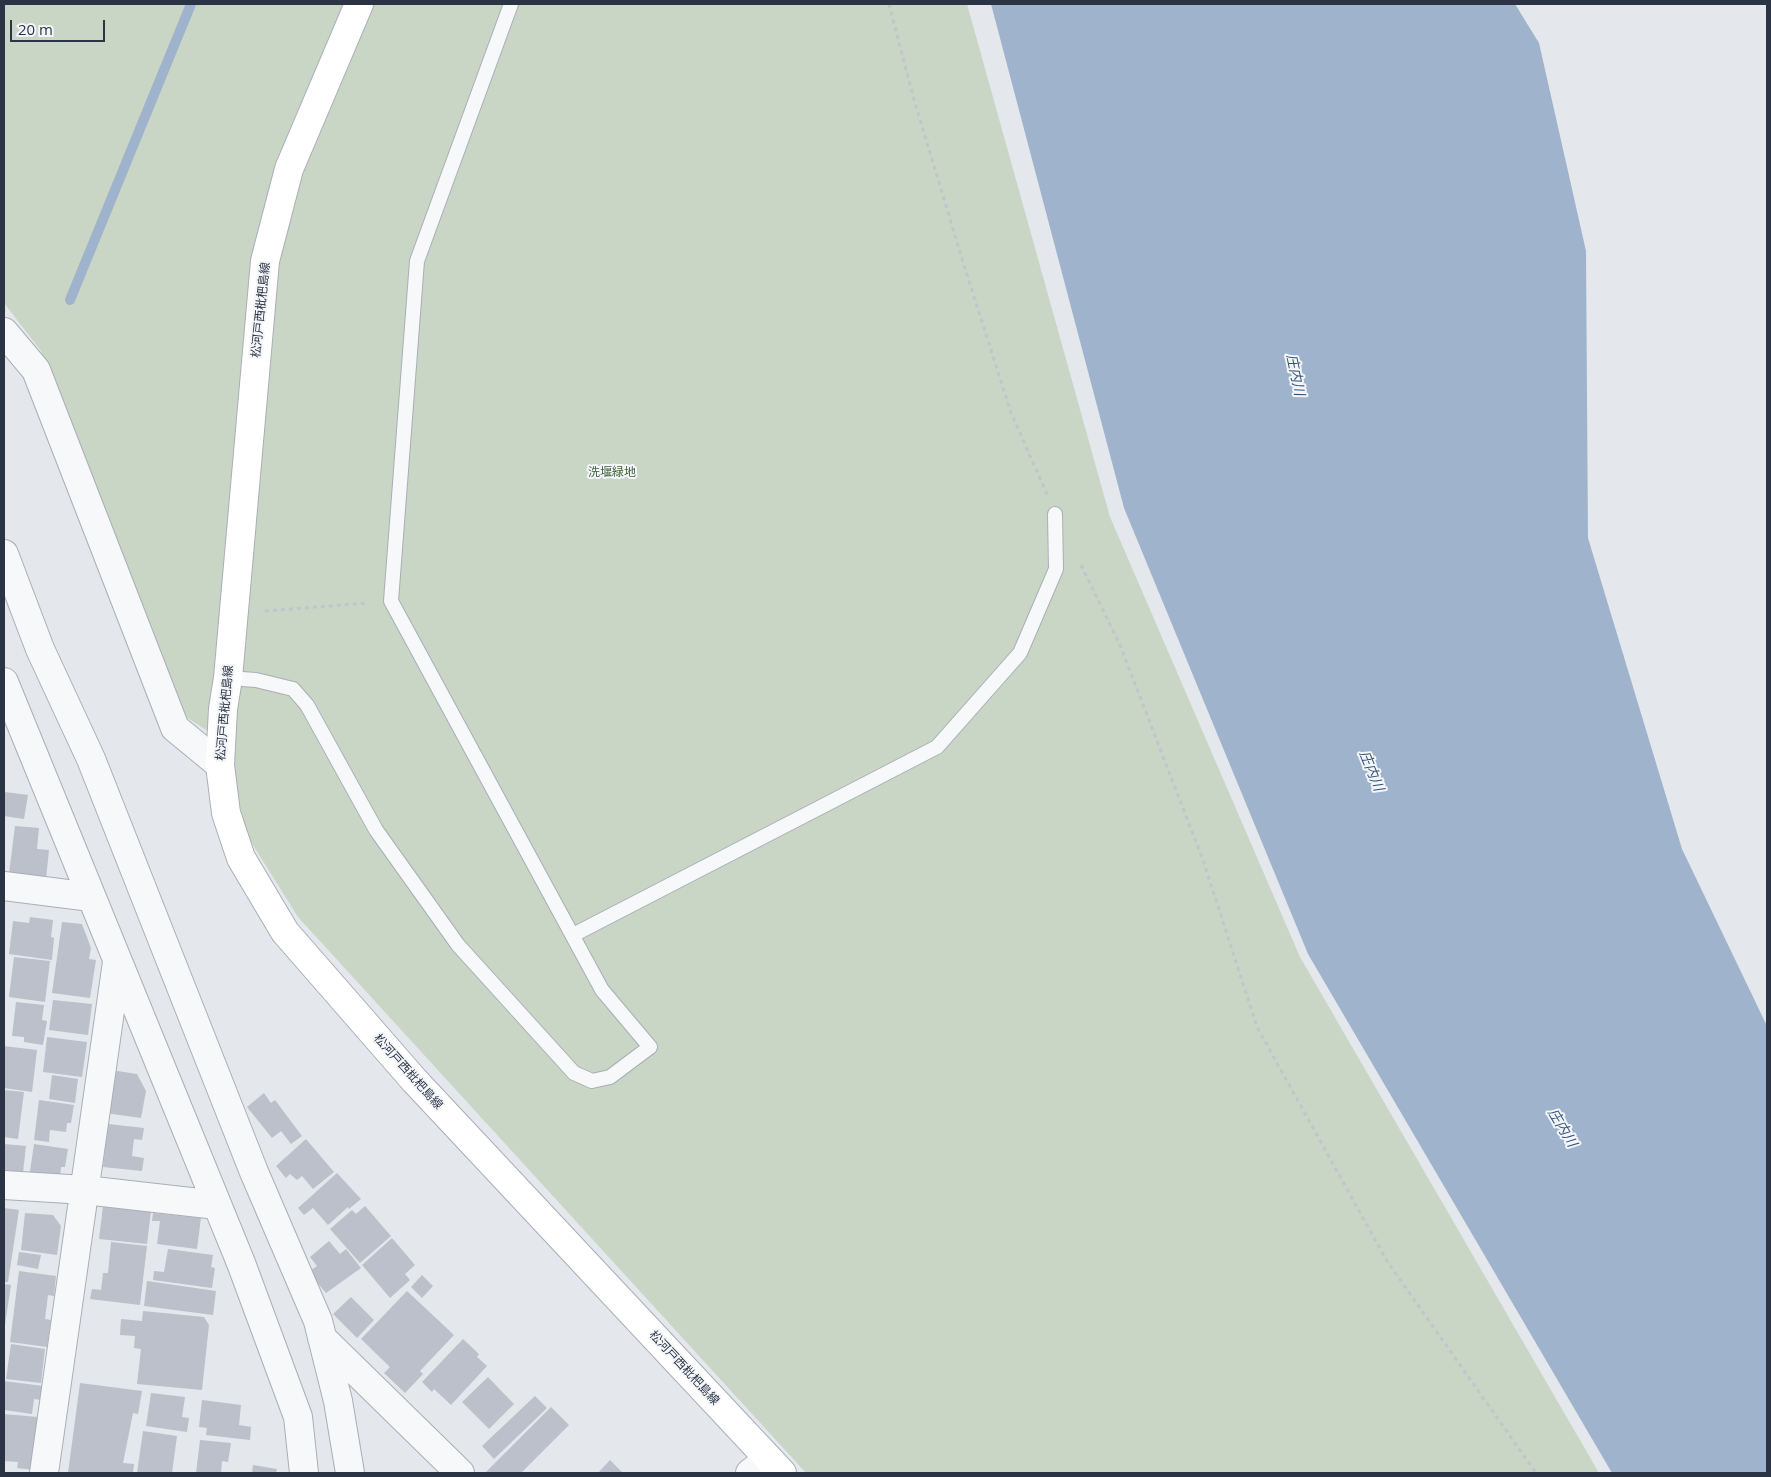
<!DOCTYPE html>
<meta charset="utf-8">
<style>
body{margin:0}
#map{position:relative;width:1771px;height:1477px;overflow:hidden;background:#e4e7ec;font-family:"Open Sans",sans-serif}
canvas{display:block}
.frame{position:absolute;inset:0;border:5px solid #2b3445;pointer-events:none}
.scale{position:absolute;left:10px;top:20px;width:95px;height:22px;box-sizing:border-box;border:2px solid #2b3445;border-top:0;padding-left:6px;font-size:15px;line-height:18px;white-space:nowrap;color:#2b3445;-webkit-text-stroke:4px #f4f6f9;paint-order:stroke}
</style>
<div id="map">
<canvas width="1771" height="1477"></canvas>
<div class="frame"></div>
<div class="scale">20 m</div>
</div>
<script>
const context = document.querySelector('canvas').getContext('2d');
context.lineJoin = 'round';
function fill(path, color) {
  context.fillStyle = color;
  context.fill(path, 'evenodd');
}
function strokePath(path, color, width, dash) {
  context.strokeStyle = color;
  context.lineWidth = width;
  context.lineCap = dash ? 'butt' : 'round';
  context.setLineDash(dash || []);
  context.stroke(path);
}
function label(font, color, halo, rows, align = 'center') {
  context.font = font + ' "Open Sans","Noto Sans JP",sans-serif';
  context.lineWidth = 4;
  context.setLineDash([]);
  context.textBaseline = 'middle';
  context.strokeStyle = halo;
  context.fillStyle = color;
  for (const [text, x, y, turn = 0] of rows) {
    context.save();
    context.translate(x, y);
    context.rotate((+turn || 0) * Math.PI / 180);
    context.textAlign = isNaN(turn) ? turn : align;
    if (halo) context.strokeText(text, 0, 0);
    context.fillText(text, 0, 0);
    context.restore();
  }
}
fill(new Path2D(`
 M4,4H967L1110,517L1300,957L1599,1473H806L298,917L243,829L234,786L232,747L180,713L41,351L4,303Z`), '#c9d6c5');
fill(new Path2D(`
 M991,4H1515L1539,43L1586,251L1588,538L1682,849L1767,1026V1473H1612L1308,954L1124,508Z`), '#9fb4cc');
strokePath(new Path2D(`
 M70,300L191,4`), '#9fb4cc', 10);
fill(new Path2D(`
 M5,792L28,795L24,819L4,816Z
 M15,826L39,828L37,849L49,850L46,879L9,874Z
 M30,917L53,920L51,937L54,938L52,960L9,954L13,921L29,923Z
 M62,922L82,924L91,948L89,959L96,960L90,998L52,993Z
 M14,957L50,961L45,1002L9,997Z
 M53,1000L92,1004L88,1035L49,1030Z
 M16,1002L44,1005L42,1020L47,1021L43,1045L24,1042V1037L12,1036Z
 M47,1037L87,1042L82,1077L43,1072Z
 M4,1046L37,1050L32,1092L4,1088Z
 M111,1070L137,1074L146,1091L141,1118L105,1113Z
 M52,1075L78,1079L75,1103L49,1099Z
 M4,1090L24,1092L18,1139L4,1137Z
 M264,1093L271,1103L275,1100L302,1136L291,1144L281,1131L272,1138L247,1107Z
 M39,1100L74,1105L71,1123H67L66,1132L50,1130L49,1142L34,1140Z
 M108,1124L144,1128L142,1140L134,1139L132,1156L144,1158L142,1171L103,1167Z
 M306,1139L334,1172L313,1189L302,1176L297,1180L290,1174L286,1178L276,1166Z
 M4,1144L26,1146L22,1181L4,1174Z
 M34,1144L68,1149L65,1167H61L60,1177L28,1185Z
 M337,1173L361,1199L349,1209L348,1207L328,1225L313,1208L304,1215L298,1208Z
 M103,1206L151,1211L147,1244L99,1239Z
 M365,1206L391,1236L360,1263L330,1229L352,1210L356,1214Z
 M4,1208L19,1210L8,1282H4Z
 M25,1213L53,1215L61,1226L57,1255L21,1250Z
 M153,1213L201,1218L197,1249L157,1244L160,1221H152Z
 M392,1238L415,1265L405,1274L410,1280L390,1298L362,1265Z
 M329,1241L340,1254L346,1249L361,1268L326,1293L308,1272L317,1266L310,1257Z
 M111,1242L147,1246L140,1305L90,1299L92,1289L101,1290L103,1273H108Z
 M168,1249L213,1255L211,1267L215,1268L212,1288L153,1280L154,1271L164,1272Z
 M19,1252L41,1255L38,1269L17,1265Z
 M19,1271L56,1276L54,1296L48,1295L45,1319L51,1320L47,1347L10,1342Z
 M422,1275L433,1286L422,1298L411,1287Z
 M147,1281L216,1291L213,1315L144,1306Z
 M4,1284L11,1285L5,1325H4Z
 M407,1291L454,1335L420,1371L423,1374L405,1393L384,1373L390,1367L361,1339Z
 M351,1297L374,1320L357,1338L333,1314Z
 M143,1311L204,1317L209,1325L202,1390L137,1384L141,1349L134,1348L135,1336L120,1335L121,1319L142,1321Z
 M463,1339L479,1354L477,1357L487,1366L451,1405L434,1389L432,1392L422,1382Z
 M11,1344L45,1349L41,1383L6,1379Z
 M488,1377L514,1404L489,1429L462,1402Z
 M4,1381L43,1386L42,1400L34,1399L32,1414L4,1410Z
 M80,1383L142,1391L138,1414L133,1413L123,1463L134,1464L133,1473H68Z
 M151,1393L185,1397L182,1417L189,1418L187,1432L146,1426Z
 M535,1396L547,1408L494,1459L482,1446Z
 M202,1400L241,1405L239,1425L251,1427L250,1440L206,1435L207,1428L199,1427Z
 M551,1407L569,1425L521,1473H485Z
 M4,1414L38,1417L33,1470L17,1468L18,1462L4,1461Z
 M143,1431L177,1436L172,1473H137Z
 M200,1440L231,1443L228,1462L222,1461L221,1473H196Z
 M610,1460L623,1473H598Z
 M253,1465L277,1469L276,1473H252Z`), '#bbc0ca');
const service = new Path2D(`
 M228,678L256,680L293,689L307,705L376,830L458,945L574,1073L592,1081L610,1077L650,1047L602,990L391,601L417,261L511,4
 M573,935L937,747L1020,653L1056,569L1055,514`);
const minor = new Path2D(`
 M4,332L36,370L175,728L220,765
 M4,554L40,649L91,759L254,1172L318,1321L338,1401L350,1473
 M4,682L241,1263L298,1417L304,1473
 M4,886L91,897
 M4,1185L85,1190L217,1205
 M322,1338L460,1473
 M44,1473L117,962
 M750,1473L768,1459`);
const secondary = new Path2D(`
 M359,4L289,169L265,261L228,678L223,709L220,765L226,813L241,858L285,932L414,1080L782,1473`);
strokePath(service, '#a9aeb7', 16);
strokePath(minor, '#a9aeb7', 30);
strokePath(secondary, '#a9aeb7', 30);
strokePath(new Path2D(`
 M889,4L913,96L962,259L1011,413L1047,494
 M1081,565L1120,645L1203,860L1257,1027L1387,1261L1536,1473
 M265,611L368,603`), '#c2c5cb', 3, [4, 4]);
strokePath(service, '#f7f8fa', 14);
strokePath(minor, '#f7f8fa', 28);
strokePath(secondary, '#fff', 28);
label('12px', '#2b3445', '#f4f6f9', [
 ["松河戸西枇杷島線",261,310,-84],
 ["松河戸西枇杷島線",225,713,-85],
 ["松河戸西枇杷島線",408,1072,48],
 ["松河戸西枇杷島線",684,1368,47]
]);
label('12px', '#3f6138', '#f4f6f9', [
 ["洗堰緑地",612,473]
]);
label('italic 14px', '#34527a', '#f4f6f9', [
 ["庄内川",1295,375,78],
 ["庄内川",1371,771,68],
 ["庄内川",1562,1128,59]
]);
</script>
